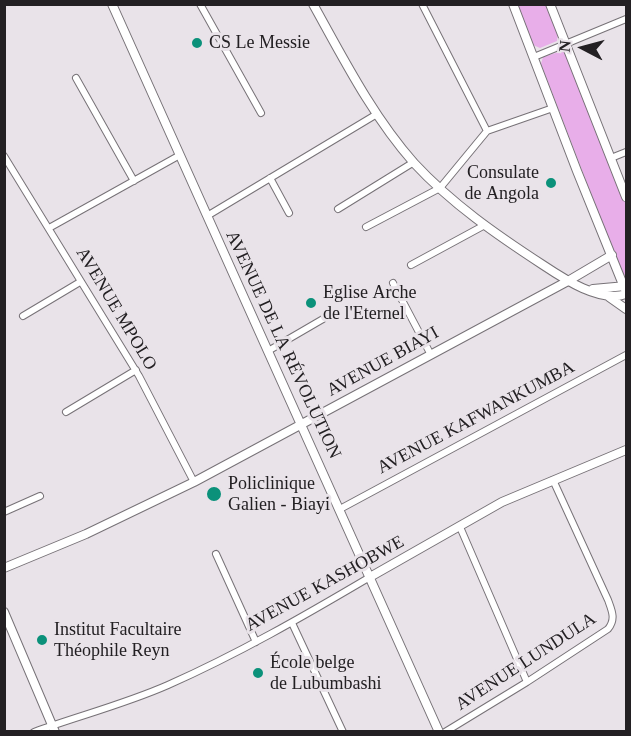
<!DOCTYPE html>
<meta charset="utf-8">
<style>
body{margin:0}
#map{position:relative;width:631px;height:736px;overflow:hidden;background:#e9e3e9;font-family:Georgia,serif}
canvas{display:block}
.frame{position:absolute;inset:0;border:6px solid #232023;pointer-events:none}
.north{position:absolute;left:553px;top:18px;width:60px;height:60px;-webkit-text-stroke:4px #e9e3e9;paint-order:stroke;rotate:276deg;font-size:16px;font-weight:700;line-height:24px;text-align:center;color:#232023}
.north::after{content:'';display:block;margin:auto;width:21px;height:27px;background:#232023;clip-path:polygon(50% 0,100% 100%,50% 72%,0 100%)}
</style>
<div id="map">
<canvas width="631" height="736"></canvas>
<div class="frame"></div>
<div class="north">N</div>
</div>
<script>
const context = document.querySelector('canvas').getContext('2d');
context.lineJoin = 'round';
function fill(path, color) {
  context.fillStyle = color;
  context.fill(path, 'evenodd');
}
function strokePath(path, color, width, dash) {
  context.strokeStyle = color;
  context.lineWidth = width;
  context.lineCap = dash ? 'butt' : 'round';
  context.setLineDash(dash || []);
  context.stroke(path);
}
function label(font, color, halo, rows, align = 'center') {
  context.font = font + ' Georgia,serif';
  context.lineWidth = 6;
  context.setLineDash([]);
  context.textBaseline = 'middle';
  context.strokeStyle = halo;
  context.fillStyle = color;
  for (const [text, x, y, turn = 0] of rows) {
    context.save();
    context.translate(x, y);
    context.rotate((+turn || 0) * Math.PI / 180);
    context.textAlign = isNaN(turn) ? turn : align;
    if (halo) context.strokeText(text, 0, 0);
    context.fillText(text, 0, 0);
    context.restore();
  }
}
fill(new Path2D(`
 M517,5H547L558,33L557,41L540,48L533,45Z
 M562,51L567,54L626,205V276L622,274L541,64L543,57Z`), '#e8aee9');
const street = new Path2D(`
 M200,4L261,113
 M422,4L487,131
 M534,57L626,19
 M76,78L134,181
 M4,156L139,376L194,482
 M611,158L626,152
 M270,178L289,213
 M338,209L414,162
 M207,216L377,114
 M366,227L440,188L487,131L553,108
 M49,228L180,155
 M411,265L483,226
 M393,283L431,355
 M23,316L80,282
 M268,351L323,319
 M66,412L136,370
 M340,509L626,355
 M4,512L40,496
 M460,527L527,682
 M216,554L256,642
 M292,623L343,732
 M34,732C78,716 125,704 168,685C238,654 304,616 370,577
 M445,732L527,682L608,629C616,619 612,611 608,600L553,480`);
const secondary = new Path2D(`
 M112,4L439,732
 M313,4C343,58 373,117 414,163C452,204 497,235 543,265C564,279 600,303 626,294
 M513,4L577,171L626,292
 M550,4L626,197
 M593,289L626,286
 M609,297L626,309
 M4,568L86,534L194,482L568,281L612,255
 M370,577L502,502L626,450
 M4,612L55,732`);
strokePath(street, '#777277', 8);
strokePath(secondary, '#777277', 10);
strokePath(street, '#fff', 6);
strokePath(secondary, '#fff', 8);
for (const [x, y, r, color] of [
 [197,43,6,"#0b917a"],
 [551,183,6,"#0b917a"],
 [311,303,6,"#0b917a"],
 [214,494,8,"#0b917a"],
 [42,640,6,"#0b917a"],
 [258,673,6,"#0b917a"]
]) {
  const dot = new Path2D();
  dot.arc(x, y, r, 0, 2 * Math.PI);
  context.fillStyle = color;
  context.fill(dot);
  strokePath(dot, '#e9e3e9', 2);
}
label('18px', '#232023', '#e9e3e9', [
 ["CS Le Messie",209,43],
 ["Consulate",539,173,"right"],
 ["de Angola",539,194,"right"],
 ["Eglise Arche",323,293],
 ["de l'Eternel",323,314],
 ["Policlinique",228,484],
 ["Galien - Biayi",228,505],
 ["Institut Facultaire",54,630],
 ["Théophile Reyn",54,651],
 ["École belge",270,663],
 ["de Lubumbashi",270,684]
], 'left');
label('18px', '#232023', '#e9e3e9', [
 ["AVENUE MPOLO",116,309,59],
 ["AVENUE DE LA RÉVOLUTION",283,345,65],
 ["AVENUE BIAYI",383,362,-29],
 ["AVENUE KAFWANKUMBA",476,418,-28],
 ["AVENUE KASHOBWE",325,584,-29],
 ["AVENUE LUNDULA",526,662,-33]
]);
</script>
